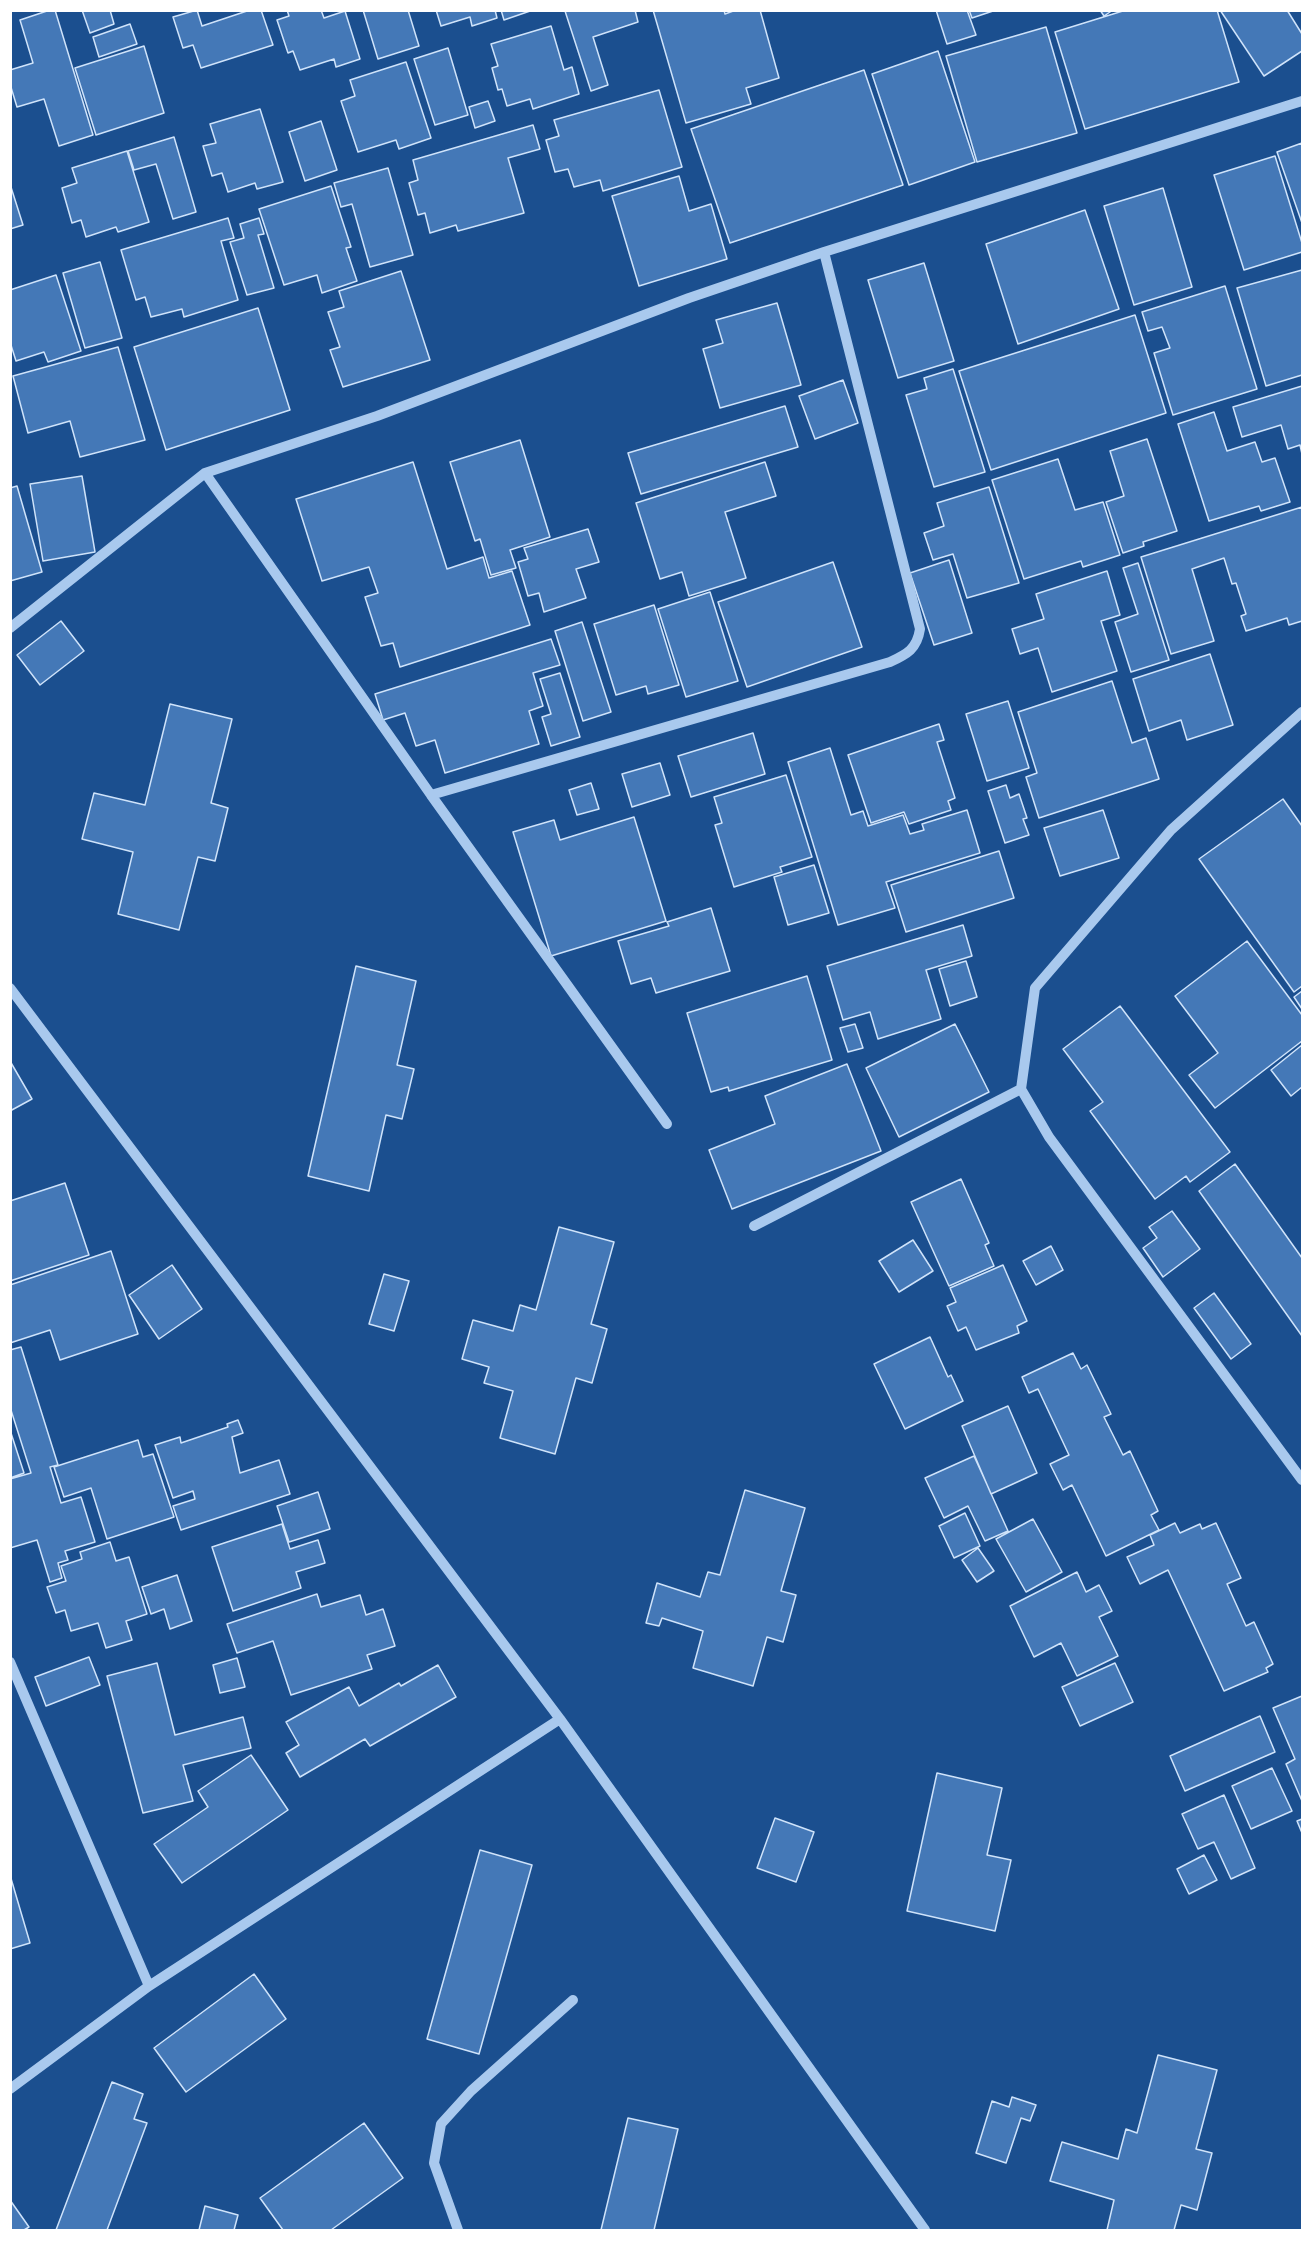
<!DOCTYPE html>
<style>
body{margin:0}
#map{position:relative;width:1313px;height:2241px;overflow:hidden;background:#1b4f8f;font-family:"Fira Sans",sans-serif}
canvas{display:block}
.frame{position:absolute;inset:0;border:12px solid #fff;pointer-events:none}
</style>
<div id="map">
<canvas width="1313" height="2241"></canvas>
<div class="frame"></div>
</div>
<script>
const context = document.querySelector('canvas').getContext('2d');
context.lineJoin = 'round';
function fill(path, color) {
  context.fillStyle = color;
  context.fill(path, 'evenodd');
}
function strokePath(path, color, width, dash) {
  context.strokeStyle = color;
  context.lineWidth = width;
  context.lineCap = dash ? 'butt' : 'round';
  context.setLineDash(dash || []);
  context.stroke(path);
}
const building = new Path2D(`
 M50,10H55L93,135L59,146L44,99L17,107L10,84V70L33,63L20,20Z
 M82,10H110L114,24L90,33Z
 M197,10L202,26L250,10H261L273,45L201,68L193,45L183,48L173,17Z
 M287,10H321L324,18L345,11L360,59L336,67L334,59L300,70L293,51L288,53L277,20L289,16Z
 M363,10H408L419,46L378,59Z
 M436,10H495L497,18L472,26L470,17L441,26Z
 M501,10H533L504,20Z
 M635,10L638,22L593,37L608,85L591,91L565,11Z
 M653,10H724L725,14L736,10H760L779,78L746,88L751,104L686,123Z
 M936,10H967L976,35L947,44Z
 M969,10H996L972,18Z
 M1100,10H1113L1104,16Z
 M1126,10H1217L1239,82L1085,129L1055,32Z
 M1220,10H1287L1302,34V51L1264,76Z
 M130,24L137,44L99,57L93,37Z
 M551,26L564,70L572,67L579,94L533,109L530,99L507,106L502,89L498,90L492,68L498,66L491,44Z
 M1046,27L1077,133L977,162L946,56Z
 M144,46L164,113L96,135L75,68Z
 M448,48L468,115L435,125L414,59Z
 M938,51L975,162L909,185L872,74Z
 M406,62L431,138L399,149L396,140L358,152L341,101L355,96L350,80Z
 M864,70L903,185L730,243L691,129Z
 M659,90L682,167L603,191L600,180L574,187L568,169L555,172L546,140L559,136L554,120Z
 M488,101L495,121L475,128L469,107Z
 M260,109L283,182L257,189L255,183L228,192L222,173L212,176L203,146L216,143L210,124Z
 M321,121L337,170L305,181L289,132Z
 M533,125L540,149L508,158L524,213L458,231L456,225L430,233L425,213L418,215L409,183L418,180L413,160Z
 M174,137L196,212L173,219L156,164L134,170L128,151Z
 M1302,143V223L1277,152Z
 M127,151L149,222L118,232L116,227L86,237L81,220L72,223L62,188L77,183L72,168Z
 M1275,156L1302,243V252L1244,270L1214,175Z
 M388,168L413,255L370,267L352,204L341,207L334,183Z
 M679,176L689,211L711,204L727,259L639,286L612,196Z
 M10,184L23,225L10,229Z
 M331,186L351,247L346,248L357,281L322,293L317,275L284,285L259,209Z
 M1163,188L1192,287L1134,305L1104,206Z
 M1085,210L1119,309L1018,344L986,244Z
 M228,218L234,238L221,241L238,300L184,317L182,309L151,317L145,297L136,300L121,250Z
 M259,218L264,234L258,235L274,288L247,295L230,242L244,238L240,224Z
 M100,262L122,338L85,348L63,273Z
 M924,263L954,361L898,378L868,280Z
 M1302,270V375L1266,386L1237,288Z
 M401,271L430,360L343,387L330,350L340,347L328,312L344,307L339,291Z
 M56,275L81,351L48,362L44,352L16,361L10,342V290Z
 M1225,286L1257,389L1173,415L1154,353L1170,348L1162,327L1148,331L1142,312Z
 M777,303L801,385L720,408L703,349L723,343L716,320Z
 M258,308L290,410L166,450L134,347Z
 M1135,315L1166,413L991,470L959,371Z
 M118,347L145,440L80,457L70,421L28,433L13,376Z
 M953,369L985,472L934,487L906,395L927,389L924,378Z
 M843,380L858,423L815,439L799,396Z
 M1302,386V454L1300,445L1288,449L1281,425L1242,437L1233,407Z
 M785,406L798,447L641,494L628,453Z
 M1214,412L1227,451L1255,442L1262,462L1275,458L1290,502L1261,511L1259,506L1209,521L1178,424Z
 M1147,439L1177,531L1143,542L1144,546L1123,553L1106,502L1124,496L1110,451Z
 M520,440L550,537L510,550L516,568L491,575L480,539L475,541L450,462Z
 M1058,459L1075,510L1103,502L1120,555L1083,567L1081,561L1024,579L992,480Z
 M413,462L447,569L483,557L489,578L512,571L530,625L400,667L393,643L381,646L365,597L378,593L369,567L322,581L296,499Z
 M765,462L776,496L725,512L746,578L689,596L682,572L660,579L636,503Z
 M82,476L95,552L43,561L30,484Z
 M17,486L42,572L10,581V488Z
 M989,487L1019,583L967,598L953,554L933,560L924,533L944,526L937,503Z
 M1302,507V621L1289,625L1287,618L1246,631L1241,616L1246,614L1236,583L1232,584L1224,558L1192,569L1214,641L1171,654L1141,557Z
 M588,529L599,562L576,569L586,598L544,612L539,593L528,596L518,562L528,559L524,548Z
 M949,560L972,633L934,645L910,573Z
 M833,562L862,647L747,687L718,602Z
 M1138,563L1169,660L1131,672L1115,622L1138,614L1123,568Z
 M1107,571L1120,615L1101,621L1117,671L1052,692L1038,648L1020,654L1012,629L1044,619L1036,594Z
 M710,592L738,681L686,697L658,609Z
 M654,605L679,685L648,694L646,686L616,695L594,624Z
 M61,621L84,651L40,685L17,655Z
 M582,622L611,712L583,721L555,631Z
 M551,639L560,665L533,673L543,706L529,711L539,744L445,773L435,740L416,746L405,713L383,720L375,694Z
 M1210,654L1233,725L1187,740L1181,720L1149,731L1133,679Z
 M560,673L580,737L551,746L542,717L551,714L540,679Z
 M1112,681L1132,743L1146,738L1159,779L1039,818L1026,777L1037,773L1018,712Z
 M1008,701L1029,768L987,781L966,714Z
 M170,704L232,719L211,803L228,808L215,861L198,857L179,930L118,914L133,852L82,839L94,793L145,805Z
 M939,724L944,740L937,742L955,798L948,801L951,810L909,824L904,812L871,823L848,755Z
 M753,733L765,774L691,797L678,756Z
 M830,748L851,815L863,811L868,826L903,815L910,834L924,830L922,824L967,810L980,853L886,882L895,908L838,925L788,762Z
 M660,763L670,795L632,807L622,774Z
 M786,775L812,857L780,867L782,872L734,887L715,825L722,823L714,797Z
 M591,783L599,809L577,815L569,790Z
 M1006,785L1010,798L1019,794L1027,818L1023,819L1029,835L1005,843L988,791Z
 M1283,799L1302,826V986L1294,992L1199,859Z
 M1103,810L1119,858L1060,876L1044,828Z
 M634,817L666,921L551,956L513,832L554,820L560,840Z
 M999,851L1014,898L906,932L891,885Z
 M814,865L829,913L788,925L774,877Z
 M711,908L730,971L656,993L651,978L631,984L618,941L669,926L667,922Z
 M963,925L972,956L926,970L941,1019L878,1039L870,1012L843,1020L827,966Z
 M1247,941L1302,1015V1041L1215,1108L1189,1075L1218,1053L1175,996Z
 M966,961L977,997L950,1006L939,969Z
 M356,966L416,981L397,1065L414,1069L402,1119L386,1115L369,1191L308,1176Z
 M807,976L832,1060L729,1091L728,1087L711,1092L687,1013Z
 M1302,991V1009L1294,997Z
 M1120,1006L1230,1152L1190,1182L1186,1176L1155,1199L1090,1111L1103,1102L1063,1049Z
 M855,1024L863,1048L848,1052L840,1028Z
 M955,1024L989,1092L899,1137L866,1068Z
 M1302,1045V1087L1291,1096L1271,1070Z
 M10,1061L32,1099L10,1111Z
 M847,1064L881,1151L732,1209L709,1150L775,1124L765,1096Z
 M1235,1164L1302,1258V1336L1199,1191Z
 M961,1179L989,1243L985,1245L994,1266L949,1286L911,1202Z
 M65,1183L89,1255L10,1281V1201Z
 M1172,1211L1200,1249L1163,1277L1143,1248L1157,1238L1149,1227Z
 M559,1227L614,1242L591,1324L607,1329L592,1383L576,1378L555,1454L500,1438L513,1391L484,1383L489,1367L462,1359L473,1320L513,1331L520,1305L536,1310Z
 M913,1240L933,1271L899,1292L879,1261Z
 M1051,1246L1063,1270L1036,1285L1023,1261Z
 M111,1251L138,1334L60,1360L50,1330L10,1343V1285Z
 M172,1265L202,1309L159,1339L129,1295Z
 M1003,1265L1027,1321L1017,1326L1019,1333L976,1350L966,1327L958,1331L947,1306L956,1302L950,1288Z
 M384,1274L409,1281L394,1331L369,1324Z
 M1214,1293L1251,1344L1231,1359L1194,1308Z
 M930,1337L948,1377L951,1375L963,1401L905,1429L874,1364Z
 M21,1347L58,1465L50,1467L61,1503L81,1497L95,1542L65,1551L68,1560L58,1563L62,1578L50,1582L37,1540L10,1548V1479L31,1473L10,1407V1350Z
 M1073,1353L1081,1369L1087,1365L1111,1414L1104,1417L1123,1455L1130,1451L1158,1511L1151,1515L1159,1530L1106,1556L1072,1485L1063,1490L1050,1464L1069,1455L1038,1389L1029,1393L1022,1377Z
 M1008,1406L1037,1473L991,1494L962,1426Z
 M238,1420L243,1433L232,1437L240,1473L279,1460L290,1494L181,1530L173,1506L195,1499L193,1491L173,1498L155,1445L180,1437L181,1443L228,1427L227,1424Z
 M10,1430L24,1473L10,1478Z
 M138,1440L143,1457L153,1454L174,1517L107,1539L91,1488L64,1497L54,1467Z
 M974,1456L1008,1531L985,1541L968,1506L944,1518L925,1478Z
 M745,1490L805,1508L781,1591L796,1595L783,1642L767,1637L753,1686L693,1668L703,1631L662,1618L659,1626L646,1623L657,1583L700,1597L708,1572L720,1575Z
 M318,1492L330,1529L289,1542L277,1506Z
 M965,1513L980,1546L954,1558L939,1526Z
 M1033,1519L1062,1572L1026,1592L996,1539Z
 M1175,1523L1180,1533L1200,1524L1202,1529L1216,1523L1241,1578L1227,1584L1246,1626L1254,1622L1273,1664L1266,1668L1268,1672L1224,1691L1168,1570L1140,1584L1127,1557L1154,1545L1150,1535Z
 M282,1524L290,1549L318,1540L325,1563L296,1572L301,1588L233,1611L212,1547Z
 M110,1542L116,1561L129,1557L147,1614L126,1621L132,1640L106,1648L98,1623L71,1631L65,1610L56,1613L47,1587L66,1581L61,1566L82,1559L80,1552Z
 M978,1548L994,1571L977,1582L962,1560Z
 M1077,1572L1086,1592L1099,1585L1112,1611L1099,1617L1118,1656L1077,1676L1061,1643L1034,1657L1010,1606Z
 M177,1575L192,1621L170,1629L164,1609L151,1614L142,1587Z
 M317,1594L321,1607L360,1595L366,1615L383,1609L395,1646L367,1655L372,1669L291,1695L273,1641L237,1653L227,1624Z
 M89,1657L100,1685L46,1706L35,1677Z
 M237,1658L245,1687L220,1693L213,1665Z
 M157,1663L175,1735L243,1717L251,1748L183,1765L193,1801L143,1813L107,1676Z
 M1115,1663L1133,1702L1080,1726L1062,1687Z
 M438,1665L456,1697L370,1746L365,1739L300,1777L286,1753L299,1745L286,1722L349,1687L359,1706L399,1683L401,1686Z
 M1302,1696V1801L1286,1764L1295,1759L1273,1708Z
 M1260,1716L1275,1752L1185,1791L1170,1756Z
 M251,1755L288,1810L182,1883L154,1844L208,1807L198,1791Z
 M1272,1768L1292,1811L1251,1829L1232,1786Z
 M937,1773L1002,1788L987,1855L1011,1860L995,1931L907,1911Z
 M1224,1795L1255,1868L1231,1879L1214,1842L1198,1849L1182,1814Z
 M775,1818L814,1832L796,1882L757,1868Z
 M1302,1819V1833L1297,1821Z
 M480,1850L532,1865L479,2054L427,2039Z
 M1204,1855L1217,1880L1189,1894L1177,1869Z
 M10,1875L30,1943L10,1949Z
 M254,1974L286,2019L186,2092L154,2048Z
 M1158,2055L1217,2070L1196,2149L1212,2153L1197,2210L1181,2205L1174,2230H1107L1114,2200L1050,2181L1062,2142L1118,2159L1126,2129L1137,2133Z
 M112,2082L143,2094L134,2119L147,2123L107,2230H56Z
 M1012,2097L1036,2105L1030,2121L1021,2118L1006,2163L976,2153L992,2101L1009,2107Z
 M628,2118L678,2129L654,2230H601Z
 M364,2123L403,2178L331,2230H283L260,2198Z
 M10,2200L29,2227L24,2230H10Z
 M205,2206L238,2215L234,2230H199Z`);
fill(building, '#4478b7');
strokePath(building, '#cfe3fa', 1.5);
strokePath(new Path2D(`
 M205,473L431,795L890,662C907,654 917,649 920,629L824,252
 M10,628L205,473L377,416L689,298L824,252L1302,101
 M1302,712L1171,830L1035,988L1021,1089L1049,1137L1302,1480
 M431,795L667,1124
 M10,988L560,1719L925,2230
 M754,1226L1021,1089
 M10,1662L149,1986
 M10,2089L149,1986L560,1719
 M458,2230L434,2163L441,2124L471,2091L573,2000`), '#a9c9ee', 10);
</script>
